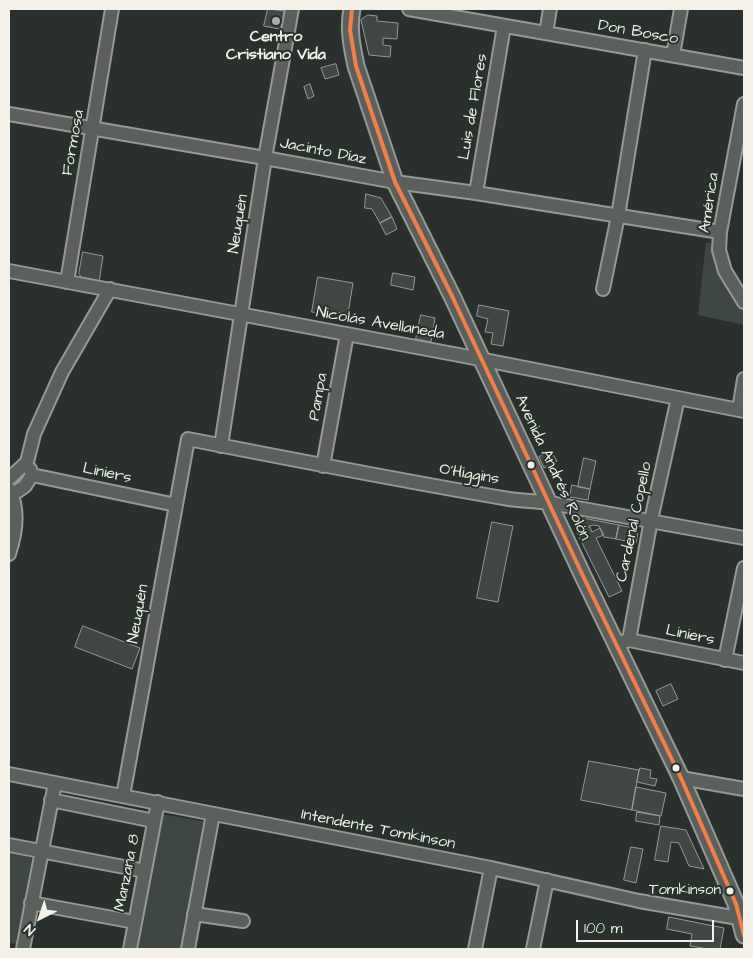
<!DOCTYPE html>
<meta charset="utf-8">
<style>
body{margin:0}
#map{position:relative;width:753px;height:958px;overflow:hidden;background:#29302d;font-family:"Architects Daughter",sans-serif}
canvas{display:block}
.frame{position:absolute;inset:0;border:10px solid #f4f1e8;pointer-events:none}
.north{position:absolute;left:15px;top:893px;width:50px;height:50px;-webkit-text-stroke:4px #26332d;paint-order:stroke;rotate:221deg;font-size:14px;font-weight:700;line-height:20px;text-align:center;color:#f4f1e8}
.north::after{content:'';display:block;margin:auto;width:18px;height:22px;background:#f4f1e8;clip-path:polygon(50% 0,100% 100%,50% 72%,0 100%)}
.scale{position:absolute;left:576px;top:920px;width:138px;height:22px;box-sizing:border-box;border:2px solid #f4f1e8;border-top:0;padding-left:6px;font-size:15px;line-height:18px;white-space:nowrap;color:#f4f1e8;-webkit-text-stroke:4px #26332d;paint-order:stroke}
</style>
<div id="map">
<canvas width="753" height="958"></canvas>
<div class="frame"></div>
<div class="north">N</div>
<div class="scale">100 m</div>
</div>
<script>
const context = document.querySelector('canvas').getContext('2d');
context.lineJoin = 'round';
function fill(path, color) {
  context.fillStyle = color;
  context.fill(path, 'evenodd');
}
function strokePath(path, color, width, dash) {
  context.strokeStyle = color;
  context.lineWidth = width;
  context.lineCap = dash ? 'butt' : 'round';
  context.setLineDash(dash || []);
  context.stroke(path);
}
function label(font, color, halo, rows, align = 'center') {
  context.font = font + ' "Architects Daughter",sans-serif';
  context.lineWidth = 4;
  context.setLineDash([]);
  context.textBaseline = 'middle';
  context.strokeStyle = halo;
  context.fillStyle = color;
  for (const [text, x, y, turn = 0] of rows) {
    context.save();
    context.translate(x, y);
    context.rotate((+turn || 0) * Math.PI / 180);
    context.textAlign = isNaN(turn) ? turn : align;
    if (halo) context.strokeText(text, 0, 0);
    context.fillText(text, 0, 0);
    context.restore();
  }
}
fill(new Path2D(`
 M706,242L715,244L744,309V325L698,315Z
 M161,814L208,822L184,949H136Z
 M9,853L32,858L17,944L9,943Z`), '#3e4742');
const building = new Path2D(`
 M268,9L285,11L287,16L284,30L264,26Z
 M368,15L377,16V21L398,23L397,39L383,38V45L391,46L390,57L369,55L361,20Z
 M336,64L339,75L325,79L321,68Z
 M310,84L314,96L308,99L304,87Z
 M366,194L381,198L392,217L380,223L372,209L365,208Z
 M392,217L397,229L386,235L380,223Z
 M83,252L103,256L99,282L83,279L79,274Z
 M393,273L415,277L413,290L391,285Z
 M318,277L353,283L348,314L333,312L332,316L312,312Z
 M479,305L509,311L503,346L491,344L493,333L485,332L488,319L477,316Z
 M421,315L435,318L431,342L416,339Z
 M551,451L557,461L544,468L539,457Z
 M584,458L596,461L590,489L578,487Z
 M572,485L590,489L588,500L570,497Z
 M583,518L619,525L616,539L604,537L599,526L594,525L581,528Z
 M492,522L513,526L498,602L477,598Z
 M619,525L634,528L638,533L636,543L616,539Z
 M590,527L592,532L600,528L604,535L596,538L622,591L609,597L577,533Z
 M83,626L140,648L132,669L75,647Z
 M671,684L678,699L663,706L656,691Z
 M589,761L639,770L632,810L581,800Z
 M640,768L651,770L650,778L657,779L655,786L637,782Z
 M636,787L666,793L661,816L632,810Z
 M637,812L660,816L659,825L636,821Z
 M661,826L686,830L704,869L689,866L679,843L671,842L668,862L655,860Z
 M631,847L643,849L636,883L624,880Z
 M669,917L724,928L720,949H708L690,946L692,934L667,929Z`);
fill(building, '#414744');
strokePath(building, '#969996', 1);
const minor = new Path2D(`
 M409,9L744,68
 M546,33L550,9
 M673,55L681,9
 M744,104L720,232L719,250L725,271L744,302
 M9,114L265,158L395,182L476,193L720,232
 M476,193L504,26
 M9,271L459,355L744,411
 M67,282L112,9
 M603,289L618,216L645,50
 M739,410L744,379
 M221,446L265,158L292,9
 M323,466L347,334
 M32,475L176,505
 M9,479L27,462L34,434L62,372L110,289
 M9,489C20,510 16,533 9,554
 M12,495L25,486L32,475L30,469
 M629,640L744,663
 M616,644L629,640L651,520L678,398
 M725,660L744,568
 M9,774L491,868L639,901L744,919
 M681,778L744,789
 M123,796L188,439C295,460 402,481 509,499C523,501 537,501 550,503C615,515 680,526 744,538
 M51,800L154,821
 M9,845L145,871
 M31,903L135,922
 M194,914L243,921
 M23,949L55,783
 M130,949L158,802
 M188,949L213,814
 M475,949L491,868
 M533,949L547,880`);
const major = new Path2D(`
 M352,9C348,28 352,47 356,66L395,182L452,296L583,576L681,778L736,904L744,935`);
strokePath(minor, '#969996', 16);
strokePath(major, '#969996', 19);
strokePath(minor, '#5c605c', 12);
strokePath(major, '#5c605c', 15);
strokePath(new Path2D(`
 M352,9L350,30L356,66L395,182L452,296L583,576L681,778L736,904L744,935`), '#f77d43', 4);
for (const [x, y, r, color] of [
 [276,21,5,"#adada7"],
 [531,465,4.5,"#f4f1e8"],
 [676,768,4.5,"#f4f1e8"],
 [730,891,4.5,"#f4f1e8"]
]) {
  const dot = new Path2D();
  dot.arc(x, y, r, 0, 2 * Math.PI);
  context.fillStyle = color;
  context.fill(dot);
  strokePath(dot, '#26332d', 2);
}
label('15px', '#f4f1e8', '#26332d', [
 ["Tomkinson",721,891]
], 'right');
label('16px', '#f4f1e8', '#26332d', [
 ["Don Bosco",638,33,10],
 ["Luis de Flores",474,107,-80],
 ["Formosa",74,143,-80],
 ["Jacinto Díaz",323,152,11],
 ["América",710,203,-81],
 ["Neuquén",239,224,-81],
 ["Nicolás Avellaneda",380,324,10],
 ["Pampa",319,397,-80],
 ["Avenida Andrés Rolón",552,468,65],
 ["Liniers",107,474,12],
 ["O'Higgins",469,475,10],
 ["Cardenal Copello",635,522,-78],
 ["Neuquén",139,614,-80],
 ["Liniers",690,636,12],
 ["Intendente Tomkinson",378,830,11],
 ["Manzana 8",128,873,-79]
]);
label('bold 16px', '#f4f1e8', '#26332d', [
 ["Centro",276,38],
 ["Cristiano Vida",276,56]
]);
</script>
